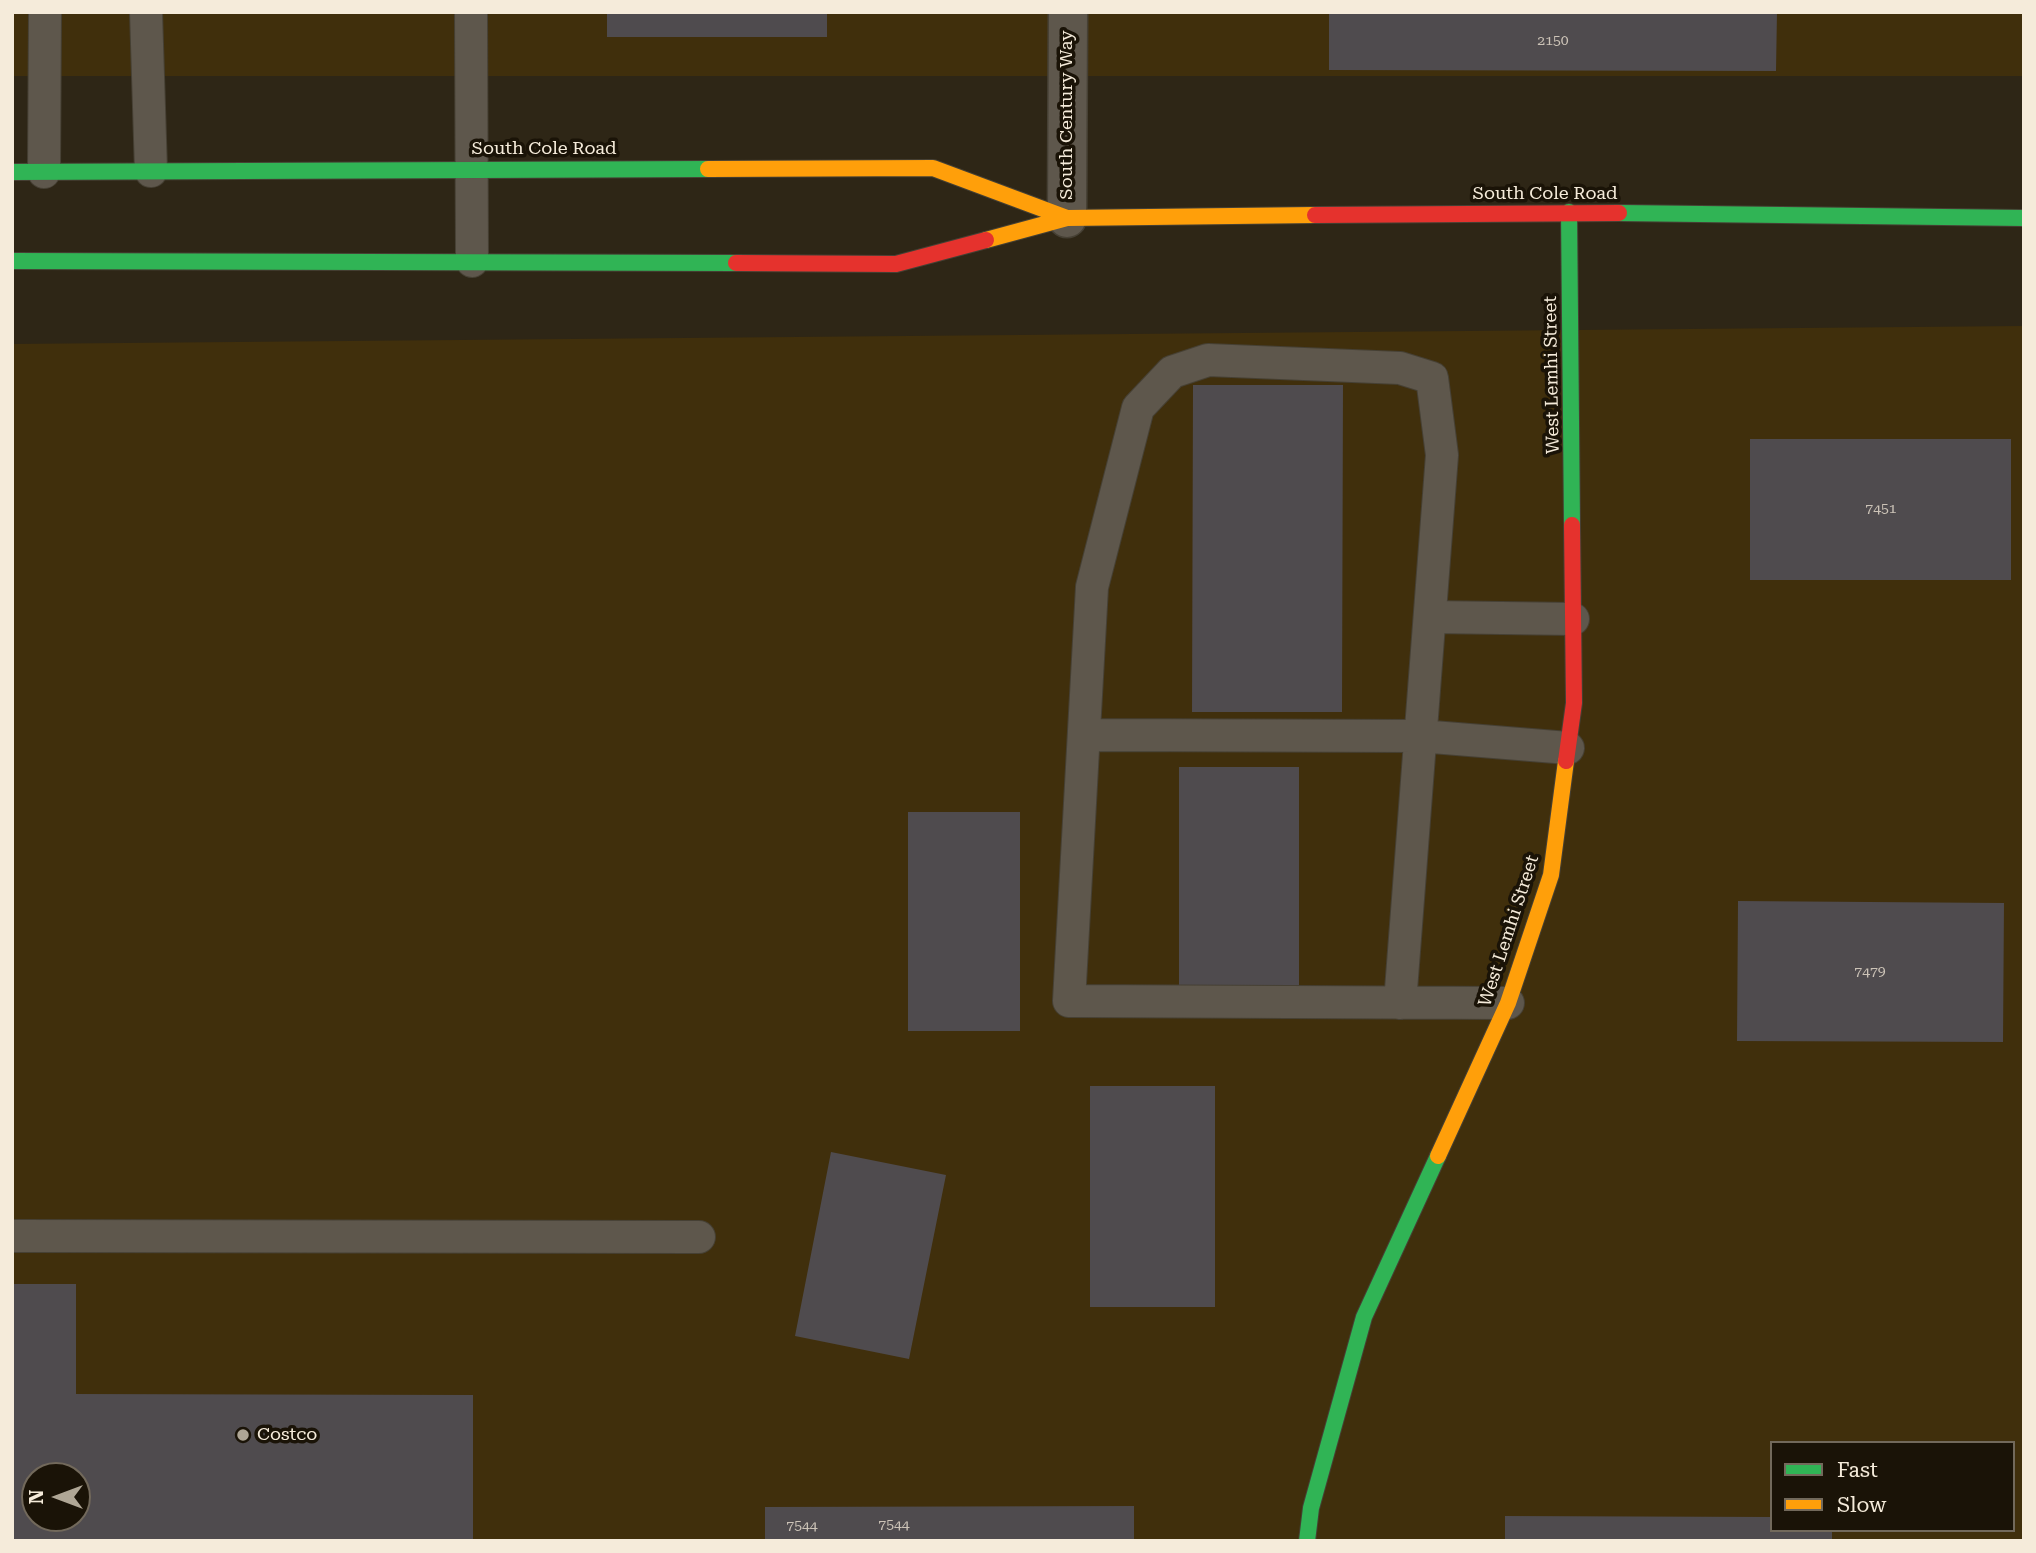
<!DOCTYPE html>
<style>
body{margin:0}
#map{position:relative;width:2036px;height:1553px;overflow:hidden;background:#2e2616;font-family:"Roboto Serif",serif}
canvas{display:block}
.frame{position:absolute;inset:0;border:14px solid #f5ebda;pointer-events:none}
.legend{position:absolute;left:1770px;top:1441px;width:245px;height:91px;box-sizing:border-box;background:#1a1307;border:2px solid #72695b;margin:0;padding:9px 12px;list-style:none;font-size:21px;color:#f5ebda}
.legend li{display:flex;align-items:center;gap:14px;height:35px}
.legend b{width:35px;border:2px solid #72695b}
.north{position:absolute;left:21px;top:1462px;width:70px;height:70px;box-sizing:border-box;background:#1a1307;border:2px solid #72695b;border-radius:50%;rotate:270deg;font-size:19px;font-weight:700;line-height:28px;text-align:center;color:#f5ebda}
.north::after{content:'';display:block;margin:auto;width:24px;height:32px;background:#afa695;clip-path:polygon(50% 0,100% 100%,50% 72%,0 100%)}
</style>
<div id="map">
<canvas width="2036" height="1553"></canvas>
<div class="frame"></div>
<ul class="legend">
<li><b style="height:9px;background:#30b455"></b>Fast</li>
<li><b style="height:9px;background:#ff9f0a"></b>Slow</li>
</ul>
<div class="north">N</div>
</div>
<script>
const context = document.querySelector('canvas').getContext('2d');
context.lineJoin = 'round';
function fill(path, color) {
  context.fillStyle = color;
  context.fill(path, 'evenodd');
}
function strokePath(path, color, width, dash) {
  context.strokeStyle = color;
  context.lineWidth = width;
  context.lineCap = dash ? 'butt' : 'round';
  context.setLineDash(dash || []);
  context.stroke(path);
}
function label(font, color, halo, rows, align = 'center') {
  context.font = font + ' "Roboto Serif",serif';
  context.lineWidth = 7;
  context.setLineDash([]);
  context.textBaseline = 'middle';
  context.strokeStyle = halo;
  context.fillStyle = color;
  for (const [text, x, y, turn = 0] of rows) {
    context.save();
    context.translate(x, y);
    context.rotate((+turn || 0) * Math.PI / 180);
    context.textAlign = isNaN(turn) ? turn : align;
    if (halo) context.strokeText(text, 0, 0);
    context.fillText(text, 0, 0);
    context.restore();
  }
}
fill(new Path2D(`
 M12,12H2024V76H12Z
 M2024,326V1541H12V344ZM1772,1443H2013V1530H1772ZM35,1476H77V1518H35Z`), '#402f0c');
fill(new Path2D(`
 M607,12H827V37H607Z
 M1329,12H1777L1776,71L1329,70Z
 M1193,385H1343L1342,712H1192Z
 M1750,439H2011V580H1750Z
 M1179,767H1299V986H1179Z
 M908,812H1020V1031H908Z
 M1738,901L2004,903L2003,1042L1737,1041Z
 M1090,1086H1215V1307H1090Z
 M831,1152L946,1175L909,1359L795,1336Z
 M12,1284H76V1394L473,1395V1541H12ZM35,1476H77V1518H35Z
 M1134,1506V1541H765V1507Z
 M1505,1516L1772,1517V1530H1832V1541H1505Z`), '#4f4b4e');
const lane = new Path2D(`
 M146,12L151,171
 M471,12L472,261
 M44,172L45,12
 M1430,617L1573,619
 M1084,735L1420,736L1568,748
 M1400,1003L1442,455L1432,378L1400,368L1208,360L1172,372L1138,408L1092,587L1069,1001L1508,1003
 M12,1236L699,1237`);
const street = new Path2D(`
 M1067,218L1068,12`);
const fast = new Path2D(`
 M12,172L708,169
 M1569,212L1572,525
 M1619,213L2024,218
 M12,261L736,263
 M1307,1541L1311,1508L1364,1317L1438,1156`);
const slow = new Path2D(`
 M708,169L933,168L1067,218
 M986,240L1067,218L1315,215
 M1438,1156L1508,1003L1551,875L1566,761`);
const jam = new Path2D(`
 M1315,215L1619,213
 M736,263L896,264L986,240
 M1566,761L1574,703L1572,525`);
strokePath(lane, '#464034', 34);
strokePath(street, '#464034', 41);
strokePath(fast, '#464034', 18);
strokePath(slow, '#464034', 18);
strokePath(jam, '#464034', 18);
strokePath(lane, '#5e574c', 32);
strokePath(street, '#5e574c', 38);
strokePath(fast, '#30b455', 16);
strokePath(slow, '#ff9f0a', 16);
strokePath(jam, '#e5322d', 16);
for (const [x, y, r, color] of [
 [243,1435,7,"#afa695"]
]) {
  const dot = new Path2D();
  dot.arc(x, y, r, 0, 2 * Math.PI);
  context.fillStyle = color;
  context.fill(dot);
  strokePath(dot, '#1a1307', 2.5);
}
label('14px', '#ccc3b7', null, [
 ["2150",1553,41],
 ["7451",1881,509],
 ["7479",1870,972],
 ["7544",894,1525],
 ["7544",802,1526]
]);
label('18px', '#f5ebda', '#1a1307', [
 ["South Century Way",1067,115,-90],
 ["South Cole Road",544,149],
 ["South Cole Road",1545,194],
 ["West Lemhi Street",1552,375,-91],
 ["West Lemhi Street",1509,931,-72]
]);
label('18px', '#f5ebda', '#1a1307', [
 ["Costco",257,1435]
], 'left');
</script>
